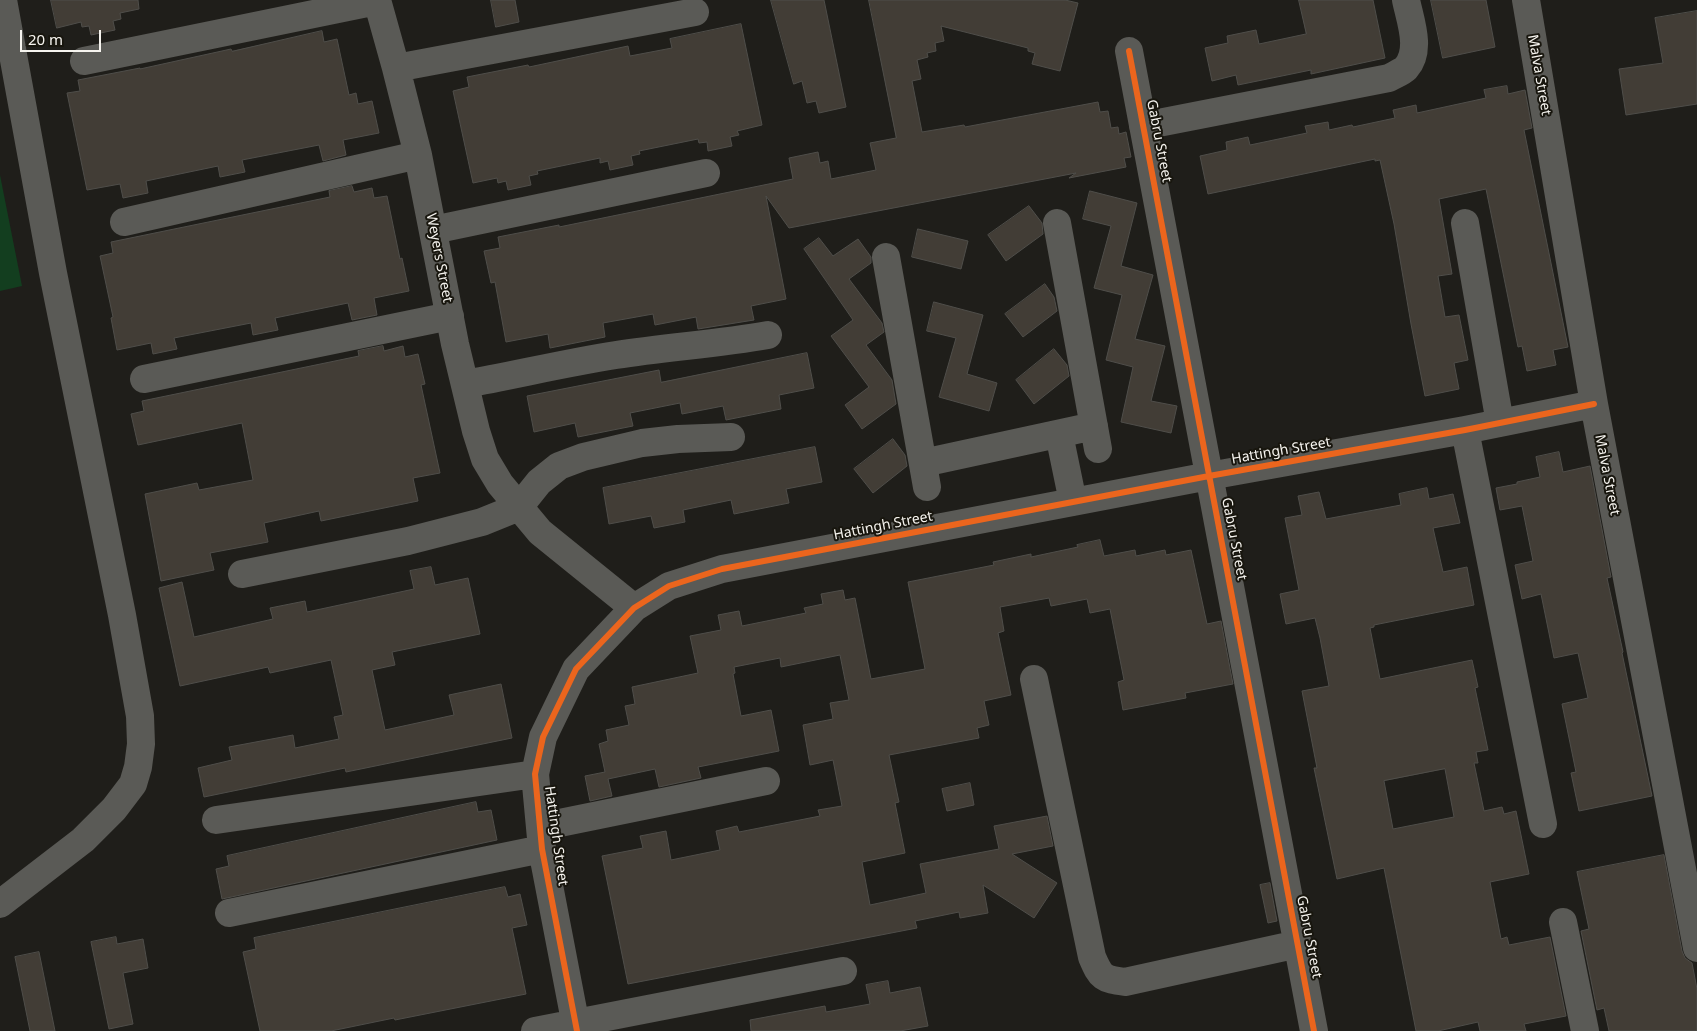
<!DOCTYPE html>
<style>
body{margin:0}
#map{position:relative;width:1697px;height:1031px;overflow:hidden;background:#1f1e1a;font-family:"Noto Sans",sans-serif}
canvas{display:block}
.scale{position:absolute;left:20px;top:30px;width:81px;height:22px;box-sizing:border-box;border:2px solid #f6f4ef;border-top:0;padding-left:6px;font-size:15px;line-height:18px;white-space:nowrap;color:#f6f4ef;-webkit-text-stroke:4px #18160e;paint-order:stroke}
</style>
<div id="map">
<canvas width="1697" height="1031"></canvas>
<div class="scale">20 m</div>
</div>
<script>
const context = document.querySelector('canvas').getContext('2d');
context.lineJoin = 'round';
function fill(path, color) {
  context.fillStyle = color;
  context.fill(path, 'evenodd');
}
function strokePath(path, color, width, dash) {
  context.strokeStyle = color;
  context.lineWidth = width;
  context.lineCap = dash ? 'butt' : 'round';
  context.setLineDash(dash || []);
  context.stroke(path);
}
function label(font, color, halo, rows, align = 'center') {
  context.font = font + ' "Noto Sans",sans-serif';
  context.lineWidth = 4;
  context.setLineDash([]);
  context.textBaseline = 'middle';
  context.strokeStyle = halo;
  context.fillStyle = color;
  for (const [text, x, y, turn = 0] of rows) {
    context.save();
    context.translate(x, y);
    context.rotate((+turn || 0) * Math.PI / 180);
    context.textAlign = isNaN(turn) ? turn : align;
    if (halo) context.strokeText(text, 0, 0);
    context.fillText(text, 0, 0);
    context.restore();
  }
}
fill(new Path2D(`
 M0,175L22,286L0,291Z`), '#133e1f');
const building = new Path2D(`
 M51,0H138L139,9L120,13L121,19L113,21L115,30L91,35L89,26L82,27L81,22L57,28Z
 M491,0H515L519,22L496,27Z
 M771,0H824L846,107L819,113L816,101L807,103L802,81L794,84Z
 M869,0H1065L1078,3L1060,71L1032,64L1035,53L1028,51V48L941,26L944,41L935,43L936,51L927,53L928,57L917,60L921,79L912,81L922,132L964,125L965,127L1098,102L1100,112L1108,111L1111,128L1118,127L1119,134L1126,132L1131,157L1124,158L1126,167L1069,178L1076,173L789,228L766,196L786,299L751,306L754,320L698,329L696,317L655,325L653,314L603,323L605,337L550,348L548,334L506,342L495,282L491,283L484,251L500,248L498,237L559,225V227L793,179L789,158L818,152L820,163L828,161L831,179L876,170L870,143L896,138Z
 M1299,0H1373L1385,58L1311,74V70L1238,85L1236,75L1212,81L1205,48L1228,43L1227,36L1256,30L1259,44L1306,34Z
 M1431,0H1486L1495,47L1443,58Z
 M1697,11V104L1626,115L1619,69L1663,63L1655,18Z
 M741,24L762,125L737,131L739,135L730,137L732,146L708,151L707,142L699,143L698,139L639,151L640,154L631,156L633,165L610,170L608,161L600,163V158L537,171L538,174L529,176L531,185L508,190L506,181L498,183L497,178L473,183L453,91L469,87L467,77L528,65L529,67L628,46L630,56L672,48L670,39Z
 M322,31L324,42L337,39L349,95L356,93L358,104L372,101L379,133L343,140L346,155L323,161L319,145L242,160L245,172L220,177L218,166L146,181L148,193L123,198L120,184L87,190L67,93L80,91L78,80L140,68V69L231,49L232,51Z
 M1507,86L1508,94L1525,90L1532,128L1524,130L1568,347L1553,350L1556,365L1527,371L1522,346L1518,347L1486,189L1439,199L1452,274L1438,276L1445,317L1459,315L1468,360L1454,363L1459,389L1425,396L1411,324L1394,224L1380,160L1375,161V159L1208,194L1200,156L1227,150L1226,142L1248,137L1250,145L1307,133L1305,126L1328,122L1329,130L1352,125L1353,127L1395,118L1393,110L1416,105L1417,113L1486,98L1484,90Z
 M352,186L354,192L372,188L374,198L387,196L400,259L402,258L409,291L374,298L377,315L352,320L348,303L275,318L278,330L253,335L251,323L174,338L177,349L153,354L151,343L117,350L111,318L113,317L100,256L113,253L111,242L330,197L329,191Z
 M1090,191L1137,203L1121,266L1153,275L1135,339L1165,346L1151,401L1177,406L1171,433L1121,422L1133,367L1106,360L1122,295L1094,288L1111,226L1083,219Z
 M1029,206L1042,223L1043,234L1006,261L988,235Z
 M918,229L968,241L961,269L912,257Z
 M819,238L833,256L858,239L871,257V263L849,279L882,323L884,332L866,345L892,380L896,404L862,429L845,405L869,387L831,336L853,320L804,249Z
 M1045,284L1054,297L1057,311L1023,337L1005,314Z
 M934,302L983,315L967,374L997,383L989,411L939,397L956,338L927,331Z
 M383,346L384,351L403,346L405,357L418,354L425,384L421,385L440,473L413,478L418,501L321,521L319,511L264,523L268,542L210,553L214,570L161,581L145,494L197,483L199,490L253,480L242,423L138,445L131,414L144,411L142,401L359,356L358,351Z
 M1054,349L1067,365L1069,376L1034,404L1016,380Z
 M807,353L814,388L779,395L781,409L726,420L723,406L682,414L680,403L630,413L633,426L578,437L575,423L534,432L527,396L659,370L661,382Z
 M893,439L905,455L907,466L873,493L854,469Z
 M815,447L822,482L786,489L789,503L734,514L731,500L683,510L685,522L654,528L651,516L609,524L603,488Z
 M1559,452L1563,472L1590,466L1611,577L1607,578L1623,652L1622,653L1652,796L1579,811L1571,773L1576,772L1562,704L1588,698L1578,653L1554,658L1541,594L1522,599L1515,565L1533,561L1522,506L1500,510L1496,488L1517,484V482L1540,477L1536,457Z
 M1427,488L1429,499L1453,494L1460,523L1433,528L1443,572L1467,567L1474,605L1374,625V627L1370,628L1380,679L1472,660L1478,687L1475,688L1488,750L1476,752L1478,763H1474L1484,811L1502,807L1504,814L1516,811L1529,874L1490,882L1501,939L1507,937L1509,945L1550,937L1566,1016L1524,1024L1526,1031H1480L1478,1022L1438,1031H1416L1384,868L1337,879L1314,768H1317L1302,691L1329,686L1320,638L1315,618L1286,624L1280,594L1299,590L1285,518L1302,515L1298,496L1319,492L1326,519L1401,505L1399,494ZM1445,769L1454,817L1393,829L1384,781Z
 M1100,540L1104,556L1135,550L1136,556L1165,550L1166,555L1191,550L1207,624L1221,621L1233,684L1185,693L1186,698L1123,710L1118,682L1124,680L1110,609L1090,613L1087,599L1051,606L1049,598L1000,607L1004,631L998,633L1011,695L984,701L989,725L977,728L979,738L889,755L899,802L895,803L905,853L862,862L870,905L926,893L920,864L999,849L994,826L1047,816L1053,846L1012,854L1057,883L1034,918L983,885L988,913L960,918L959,912L915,921L917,928L628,984L602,856L643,848L640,836L666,831L671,860L720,850L716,831L737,826L739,832L820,816L818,810L842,806L833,760L810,765L803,725L833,719L830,703L849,700L840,655L781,667L780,658L734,667L735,673L733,674L741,716L771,710L779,751L698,767L701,778L659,787L655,769L608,779L612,796L590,801L585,776L605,772L599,744L608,741L606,730L629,725L625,706L635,704L632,687L698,673L690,636L721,630L718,615L739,611L742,626L806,613L804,608L823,604L821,594L843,590L845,600L855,598L871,679L925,669L908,582L994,565L993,562L1031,554V557L1078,547L1077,545Z
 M431,567L435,585L468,578L480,634L392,652L395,665L372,670L385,730L454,715L449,695L501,684L512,738L346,772L345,768L204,797L198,768L232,760L229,747L293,735L295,748L339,739L334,717L343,715L331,660L270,673L268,667L180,686L159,588L182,582L194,637L273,619L270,608L305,601L307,612L414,589L410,571Z
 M970,783L974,805L947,811L942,789Z
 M476,802L478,812L491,810L497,840L222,899L216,869L229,866L227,856Z
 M1664,855L1682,951L1685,958L1692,963L1697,989V1031H1609L1604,1008L1597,1010L1581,931L1589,929L1577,872Z
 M1270,883L1277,921L1268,923L1260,885Z
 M505,887L508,897L520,894L527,925L512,928L526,994L395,1020L394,1018L331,1031H260L243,952L256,949L254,938Z
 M116,937L117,944L143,939L148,968L123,973L133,1024L109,1029L91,942Z
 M39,952L55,1031H30L15,957Z
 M888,981L890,993L920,987L928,1026L900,1031H751L750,1020L825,1006L826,1012L870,1004L866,985Z`);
fill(building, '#423d36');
strokePath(building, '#4f4e4a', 1);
strokePath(new Path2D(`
 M377,0L396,68L418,155L455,344L476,431L485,459L500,484L540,532L634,608
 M1526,0L1594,404L1697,948
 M1129,51L1314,1031
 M84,61L377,1
 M396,68L695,12
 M1143,126L1389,78C1394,75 1402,72 1406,68C1422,50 1410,20 1406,0
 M124,222L418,155
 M1057,223L1098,449
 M1465,223L1500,423
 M433,230L706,173
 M886,257L927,487
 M144,379L450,316
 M465,384C515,375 565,363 616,355C666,347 717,344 768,335
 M1465,430L1543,824
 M1059,434L1073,502
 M923,463L1094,426
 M242,574L408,541L482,522L519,507L539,482L559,466L583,457L642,443L678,439L731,437
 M1034,679L1092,957C1101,978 1103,979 1125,982L1298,944
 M216,820L535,774
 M540,827L766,781
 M0,904L83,840L114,809L133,784L138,767L141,744L140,716L122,615L53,273L3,0
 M229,913L542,849
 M1563,922L1585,1031
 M535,1031L843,971
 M577,1031L542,849L535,774L543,737L576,669L634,608L669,586L722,569L1209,476L1465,430L1594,404`), '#5a5a56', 28);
strokePath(new Path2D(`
 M1129,51L1314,1031
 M577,1031L542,849L535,774L543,737L576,669L634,608L669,586L722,569L1209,476L1465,430L1594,404`), '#eb651d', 6);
label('14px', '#f6f4ef', '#18160e', [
 ["Malva Street",1539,75,80],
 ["Gabru Street",1159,141,79],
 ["Weyers Street",439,258,79],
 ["Hattingh Street",1281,451,-10],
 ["Malva Street",1607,475,79],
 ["Hattingh Street",883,526,-11],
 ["Gabru Street",1234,539,79],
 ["Hattingh Street",556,836,82],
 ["Gabru Street",1309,937,79]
]);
</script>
